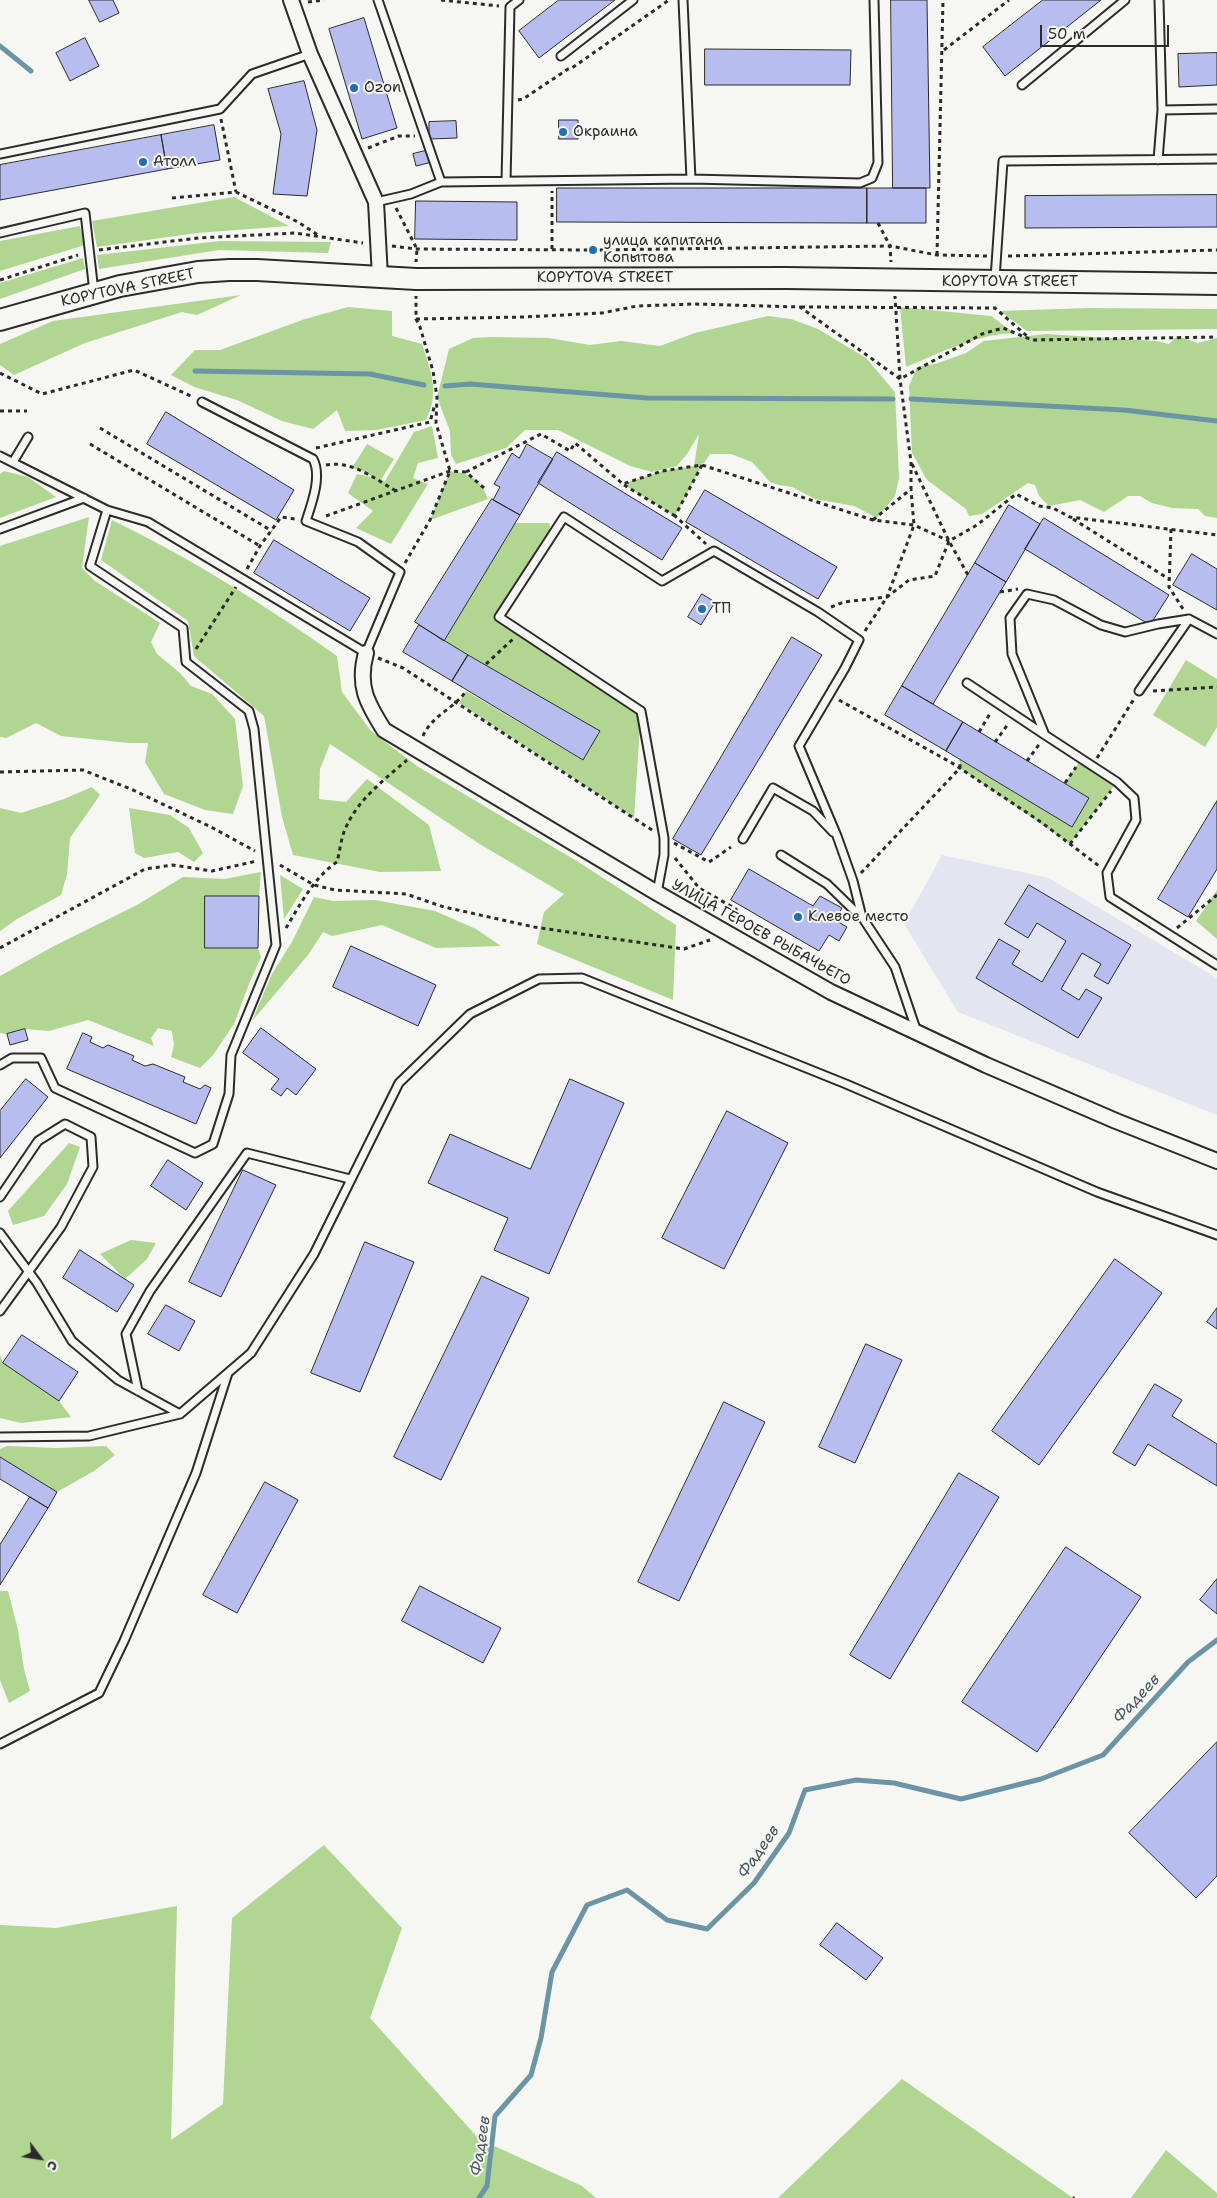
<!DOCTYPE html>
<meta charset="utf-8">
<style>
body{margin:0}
#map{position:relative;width:1217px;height:2198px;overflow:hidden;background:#f6f6f2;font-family:"Shantell Sans",sans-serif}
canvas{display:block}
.north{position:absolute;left:15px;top:2133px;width:50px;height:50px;-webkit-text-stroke:4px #f6f6f2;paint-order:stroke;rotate:121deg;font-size:14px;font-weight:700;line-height:20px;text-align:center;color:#2b2b2b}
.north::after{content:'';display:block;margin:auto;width:18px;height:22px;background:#2b2b2b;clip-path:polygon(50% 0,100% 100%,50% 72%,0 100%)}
.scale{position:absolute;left:1040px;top:25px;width:129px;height:22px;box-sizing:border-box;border:2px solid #2b2b2b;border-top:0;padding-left:6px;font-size:15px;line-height:18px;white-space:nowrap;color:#2b2b2b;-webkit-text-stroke:4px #f6f6f2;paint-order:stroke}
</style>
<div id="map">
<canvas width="1217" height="2198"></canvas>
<div class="north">С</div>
<div class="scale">50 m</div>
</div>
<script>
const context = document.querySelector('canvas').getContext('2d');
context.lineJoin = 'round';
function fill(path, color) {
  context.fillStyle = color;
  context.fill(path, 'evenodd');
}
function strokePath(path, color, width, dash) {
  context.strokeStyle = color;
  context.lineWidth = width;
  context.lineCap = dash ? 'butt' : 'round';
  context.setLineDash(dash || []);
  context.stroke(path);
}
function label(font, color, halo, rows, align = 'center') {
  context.font = font + ' "Shantell Sans",sans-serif';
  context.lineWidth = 4;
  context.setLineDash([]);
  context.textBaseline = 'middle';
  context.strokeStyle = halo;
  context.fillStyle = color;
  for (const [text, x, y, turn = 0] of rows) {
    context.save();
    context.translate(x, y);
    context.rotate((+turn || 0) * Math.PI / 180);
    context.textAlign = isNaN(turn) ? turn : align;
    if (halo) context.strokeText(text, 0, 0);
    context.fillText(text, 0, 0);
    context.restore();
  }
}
fill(new Path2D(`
 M942,855L1049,878L1217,978V1115L958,1012L904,924Z`), '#e3e5f1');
fill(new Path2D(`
 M234,197L289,226L197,233L97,247L92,221Z
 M80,226L85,245L0,271V241Z
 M220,241L331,242L328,253L219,250L99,269L97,255Z
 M83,258L85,269L0,299V283Z
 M241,295L197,315L182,312L85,343L14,375L0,365V344L53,321Z
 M348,307L392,311V336L422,344C431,373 440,391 426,420L376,430L345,431L337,410L313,429L282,421L237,400L194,387L171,375L195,350H220L305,319Z
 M900,307L991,316L1014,333C977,334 940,353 906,367Z
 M1089,308L1217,309V329L1027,331L1000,311Z
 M768,316L791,319L818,329L866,358L895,392L899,478L895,496L877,518L854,506L815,499L792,487L779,485L770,482L752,462L731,454H710L704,463L700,464L702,465L675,516L623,484L662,471L694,466L699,434L687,454L677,466L652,472L630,466L558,430H525L506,448L456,464L451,455L450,431L437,397L449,349L473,338L492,337L549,338L590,345L621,341L660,346L695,333Z
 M1046,334L1156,341L1169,344L1177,336L1198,343L1217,338V518L1205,516L1198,509L1172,508L1152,503L1140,496H1128L1104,512L1080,500L1049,506L1039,496L1035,485L1028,483L982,514L969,516L966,509L927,480L912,453L909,386L917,367L935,364L966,353L984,341Z
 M432,426L438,458L418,463L413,478L428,484L391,544L356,528L373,511L348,493L357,474L374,478L361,470L352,468L367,444L394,459L381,480L385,481L414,432Z
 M4,471L28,477L56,497L0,518V474Z
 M450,471C470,473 481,480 488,499L430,520Z
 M89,517L82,568L95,581L160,623L151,642L157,654L180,673L191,686L212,694L235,719L243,786L233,814L205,810L164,794L145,762L148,743H129L61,736L36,723L6,738L0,737V546Z
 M112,520C191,558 266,606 337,656L342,692L371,731L417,766L580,863L676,925L673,1000L537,944L544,912L564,894L478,843L330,744L320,769L319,799L346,802L367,779L429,825L441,871L380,872L293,855L282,817L264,716L194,656L188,621L101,560Z
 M515,523H549L552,535L500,617L641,711L634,818L459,703L466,691L582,760L599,731L444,641Z
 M1186,660L1217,679V727L1205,747L1153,715Z
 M1081,759L1117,782L1070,844L960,768V760L1072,827L1089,798L1065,783Z
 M92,787L100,795L70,838L67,874L61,895L17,919L0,931V808L21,813L64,799Z
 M129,808L170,815L189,828L203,853L194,862L178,852L144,858L135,853Z
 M261,872L259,896L205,948H258L261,957L249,984L234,1024L213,1055L200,1068L171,1057L174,1045L172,1031L158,1028L151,1038L154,1046L88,1020L49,1031L25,1029L7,1034L0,1033V976L54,946L137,905L183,877L224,879Z
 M280,875L303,889L284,919Z
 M1217,890V939L1196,921Z
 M314,897L333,901L375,900L435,911L476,929L501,946L436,948L382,925L332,936L323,932L308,955L252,1021L272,974L292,942Z
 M69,1143L80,1147L67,1184L44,1216L13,1225L8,1211Z
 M131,1240L156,1243L147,1259L125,1279L100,1254Z
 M0,1355L3,1363L59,1401L71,1417L21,1423L0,1418Z
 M7,1446L56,1448L106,1446L115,1455L94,1471L57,1492L0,1457V1449Z
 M0,1591H8L18,1630L24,1669L30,1691L9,1703L0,1680Z
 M324,1845L402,1928L370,2018L479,2139L582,2186L596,2198H0V1925L56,1928L177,1906L171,2140L223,2104L232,1918Z
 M902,2079L1073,2198H778Z
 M1166,2150L1217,2193V2198H1131Z`), '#b0d692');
strokePath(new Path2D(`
 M0,46L31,71
 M195,371L370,374L424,385
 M445,386L470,384L647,398L893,399
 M911,399L1124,410L1217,421
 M479,2198L487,2186L495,2116L531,2075L541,2038L552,1972L587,1905L627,1890L667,1920L707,1929L754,1883L789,1833L805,1790L856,1780L894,1783L961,1799L1041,1779L1103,1755L1188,1662L1217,1640`), '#6b95a5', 5);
const building = new Path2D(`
 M89,0H113L119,13L100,22Z
 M559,0H615L539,58L519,31Z
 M891,0H927L930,188H893Z
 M1043,0H1101L1005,76L983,47Z
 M364,18L397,128L362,139L329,29Z
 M85,38L99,66L70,81L56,53Z
 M705,49L851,50L850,85H705Z
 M1217,53V85L1179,87L1178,54Z
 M304,81L317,130L307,196L273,194L281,134L268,89Z
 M559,120H578V139H559Z
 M456,121L457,138L429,139V122Z
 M214,125L220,160L167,169L161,135Z
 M161,135L167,169L0,200V165Z
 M429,150L432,162L416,166L413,154Z
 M557,188H867V223L557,222Z
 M867,188H926V223H867Z
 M1217,195V227L1025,228V196Z
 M416,201L517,202V240L415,239Z
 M166,412L294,490L276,520L147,444Z
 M527,444L553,459L520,515L493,500L500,487L494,484L512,453L519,458Z
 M557,452L682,528L662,560L538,483Z
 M705,490L837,567L818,599L686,522Z
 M492,499L520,515L444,641L415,622Z
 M1009,505L1040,524L1006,582L975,563Z
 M1044,518L1169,595L1150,625L1025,549Z
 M274,540L370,598L350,631L254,573Z
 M1192,554L1217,569V610L1173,585Z
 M975,563L1006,582L933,704L902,686Z
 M702,594L715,602L701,625L688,617Z
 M419,625L468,655L452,681L403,652Z
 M792,637L822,655L701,855L673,839Z
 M468,655L600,731L583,760L452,681Z
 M902,686L963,722L946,751L885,715Z
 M963,722L1089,798L1072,827L946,751Z
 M1217,801V869L1188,917L1158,899Z
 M749,869L813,906L820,896L842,908L835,920L847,927L839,941L829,935L819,951L731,900Z
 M1029,885L1131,945L1108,984L1094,976L1101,964L1082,953L1061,989L1079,1000L1086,989L1102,998L1078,1038L976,978L999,939L1020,951L1012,964L1042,982L1066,941L1037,923L1028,938L1005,924Z
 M205,896H259L258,948H205Z
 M351,946L436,985L418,1026L333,987Z
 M261,1028L316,1069L296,1095L287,1088L281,1096L271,1089L279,1079L243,1053Z
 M25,1029L28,1040L10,1045L7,1034Z
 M83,1033L92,1037L90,1042L103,1048L108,1045L134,1056L132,1060L145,1066L153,1064L185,1077L183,1082L200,1089L205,1085L211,1088L196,1124L67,1069Z
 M26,1079L48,1097L0,1158V1111Z
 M570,1079L624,1103L549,1274L494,1250L508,1218L428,1183L450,1134L530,1169Z
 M727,1111L788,1143L724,1269L662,1238Z
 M168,1160L203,1183L186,1210L151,1186Z
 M243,1170L276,1185L221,1297L189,1282Z
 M365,1242L414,1262L360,1392L311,1373Z
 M80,1250L134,1285L117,1312L63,1278Z
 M1115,1259L1162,1293L1039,1465L992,1431Z
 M482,1276L529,1298L441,1480L394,1457Z
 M166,1305L195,1321L179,1351L148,1334Z
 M1217,1308V1329L1207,1322Z
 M22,1335L78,1372L59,1401L3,1363Z
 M866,1344L902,1360L855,1463L819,1447Z
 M1155,1384L1182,1400L1172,1416L1217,1444V1486L1148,1444L1135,1466L1113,1453Z
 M724,1402L765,1422L679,1601L638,1582Z
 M0,1457L57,1492L48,1508L0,1479Z
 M959,1473L999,1497L890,1679L850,1655Z
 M265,1482L298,1500L237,1613L203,1595Z
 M30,1497L48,1508L0,1585V1545Z
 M1066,1547L1141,1597L1037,1752L962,1702Z
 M1217,1579V1614L1200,1600Z
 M420,1586L501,1628L483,1663L402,1621Z
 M1217,1742V1876L1196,1898L1129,1833Z
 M837,1923L883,1958L866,1980L820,1945Z`);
fill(building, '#b7beef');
strokePath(building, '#2b2b2b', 1);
const lane = new Path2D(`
 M378,0L441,182
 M683,0L691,179
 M1159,0L1162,110L1217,109
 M561,56L633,0
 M1022,85L1125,0
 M0,154L220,109L252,74L310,54
 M1158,160L1162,110
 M506,181L510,7L519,0
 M376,202L411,194L441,182L691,179L860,183L872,178L878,163L874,0
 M0,233L85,213L94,292
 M995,279L1003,161L1217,159
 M0,456L107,510L148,522L366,653L400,572L358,542L306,521C312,503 322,476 313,459L202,402
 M13,462L28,437
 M0,529L84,498
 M1217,634L1189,619L1158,624L1125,632L1101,625L1054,600L1027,594L1010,618L1012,654L1045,735L1117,782L1134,798L1136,820L1107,873L1110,897L1217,965
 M967,683L1045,735
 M1139,691L1189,619
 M743,839L773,788L813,811L833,832
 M781,855L827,884L861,917
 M657,893L664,855V838L641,711L499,617L564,517L662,581L714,551L818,612L859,640L845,668L799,746L837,836L853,881L862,917L895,967L917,1032
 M0,1065L12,1058H41L55,1088L195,1153L213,1144L229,1094L231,1055L276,945L254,729L249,711L186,662L183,628L90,566L107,510
 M0,1197L38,1141L65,1124L91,1137L93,1167L61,1227L0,1311
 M0,1233L37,1283L72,1341L118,1380L180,1414
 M138,1391L126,1334L150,1291L247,1153L350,1179
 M0,1437L89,1436L180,1414L251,1353L314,1254L399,1083L470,1014L539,979L582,978L846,1084L1097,1192L1217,1235
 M0,1744L99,1693L124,1641L196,1473L228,1373`);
const street = new Path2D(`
 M291,0L310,54L376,202L380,277
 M366,653C357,686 367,703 384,730L657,893L831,992L986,1065L1116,1121L1217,1161`);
const secondary = new Path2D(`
 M0,320L120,286L198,272L229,270H257L416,279L786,278L1217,284`);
strokePath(lane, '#2b2b2b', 11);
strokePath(street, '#2b2b2b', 18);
strokePath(secondary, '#2b2b2b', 24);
strokePath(new Path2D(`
 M441,0L499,6
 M308,2L324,0
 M944,50L1009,0
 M518,100L523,99L568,69L572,68L669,0
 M221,119L236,192
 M368,148L399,136H415
 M172,198L236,192L298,222L318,235
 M396,208L417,249L416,262
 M878,223L890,246L891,262
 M392,246L417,249L593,250L890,246L937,255L987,256
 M552,249V191
 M99,250L198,238L295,233L363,243
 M937,255L943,0
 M1008,256L1217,250
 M0,280L78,255
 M801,307L995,308L1028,337
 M416,319L523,317L602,313L637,306L694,304L800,307L900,379L982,334L1003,328L1032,340L1217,337
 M0,373L42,394L134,370L193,397
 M0,411H27
 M100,428L272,531
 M90,444L260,546
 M316,448L430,422L435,404
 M912,464L949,541L968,575
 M326,465C352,460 375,479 396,491
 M702,465L675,516L706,544
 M466,472L541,434L570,451L575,443L623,484L662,471L702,465L873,520L914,525L949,541
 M624,485L675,516
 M326,516L450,471L466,472L484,488
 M1073,519L1169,579
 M873,520L911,489V462L900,379L895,296
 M1171,529L1169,587L1183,609
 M405,563L430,520L450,471L436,423L437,397L433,371L420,327L416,319V296
 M247,569L260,546L281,517L295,519
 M1000,592L1018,589
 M831,607L844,602L887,597L914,525L911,490
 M865,631L887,597L909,580L935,576L949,541L977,525L1016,494L1039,506L1053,508L1070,517L1217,535
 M196,649L236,587
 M378,658L403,668L652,830
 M486,664L513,639
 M1153,691L1217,687
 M839,700L952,763L1041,822L1099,866
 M979,732L991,712
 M423,736C432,715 454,709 466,691
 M995,742L1008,724
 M1097,758L1134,699
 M1027,761L1040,743
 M0,772L83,770L133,790L211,827L255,851
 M1065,783L1076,767
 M674,843L709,862L731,847
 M1070,844L1111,791
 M675,858L699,888L736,909L741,924
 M280,865L314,885L335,890L406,894L444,907L534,927L684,949L710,940
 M861,873L960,768V760
 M286,928C300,905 314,877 337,862C340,851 341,836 347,825C359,799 386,778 407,760
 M1177,928L1217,895
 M0,948L145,869L173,865L212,871L257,861
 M1073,2197L1074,2198`), '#2b2b2b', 3, [4, 4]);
strokePath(lane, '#f6f6f2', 7);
strokePath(street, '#f6f6f2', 14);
strokePath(secondary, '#f6f6f2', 20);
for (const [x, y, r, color] of [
 [354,88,5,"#1f6fb2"],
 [563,132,5,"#1f6fb2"],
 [143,162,5,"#1f6fb2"],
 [593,250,5,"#1f6fb2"],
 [702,609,5,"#1f6fb2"],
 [798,917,5,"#1f6fb2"]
]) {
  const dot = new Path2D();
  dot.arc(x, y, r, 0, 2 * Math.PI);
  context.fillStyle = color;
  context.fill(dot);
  strokePath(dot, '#f6f6f2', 2);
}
label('15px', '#2b2b2b', '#f6f6f2', [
 ["Ozon",364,88],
 ["Окраина",573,132],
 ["Атолл",153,162],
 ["улица капитана",603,241],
 ["Копытова",603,258],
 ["ТП",712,609],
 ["Клевое место",808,917]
], 'left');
label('15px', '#2b2b2b', '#f6f6f2', [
 ["KOPYTOVA STREET",605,278],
 ["KOPYTOVA STREET",1010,282],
 ["KOPYTOVA STREET",128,288,-12],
 ["УЛИЦА ГЕРОЕВ РЫБАЧЬЕГО",761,933,29]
]);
label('italic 16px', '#46575e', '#f6f6f2', [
 ["Фадеев",1137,1699,-47],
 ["Фадеев",759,1852,-55],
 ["Фадеев",481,2146,-81]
]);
</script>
